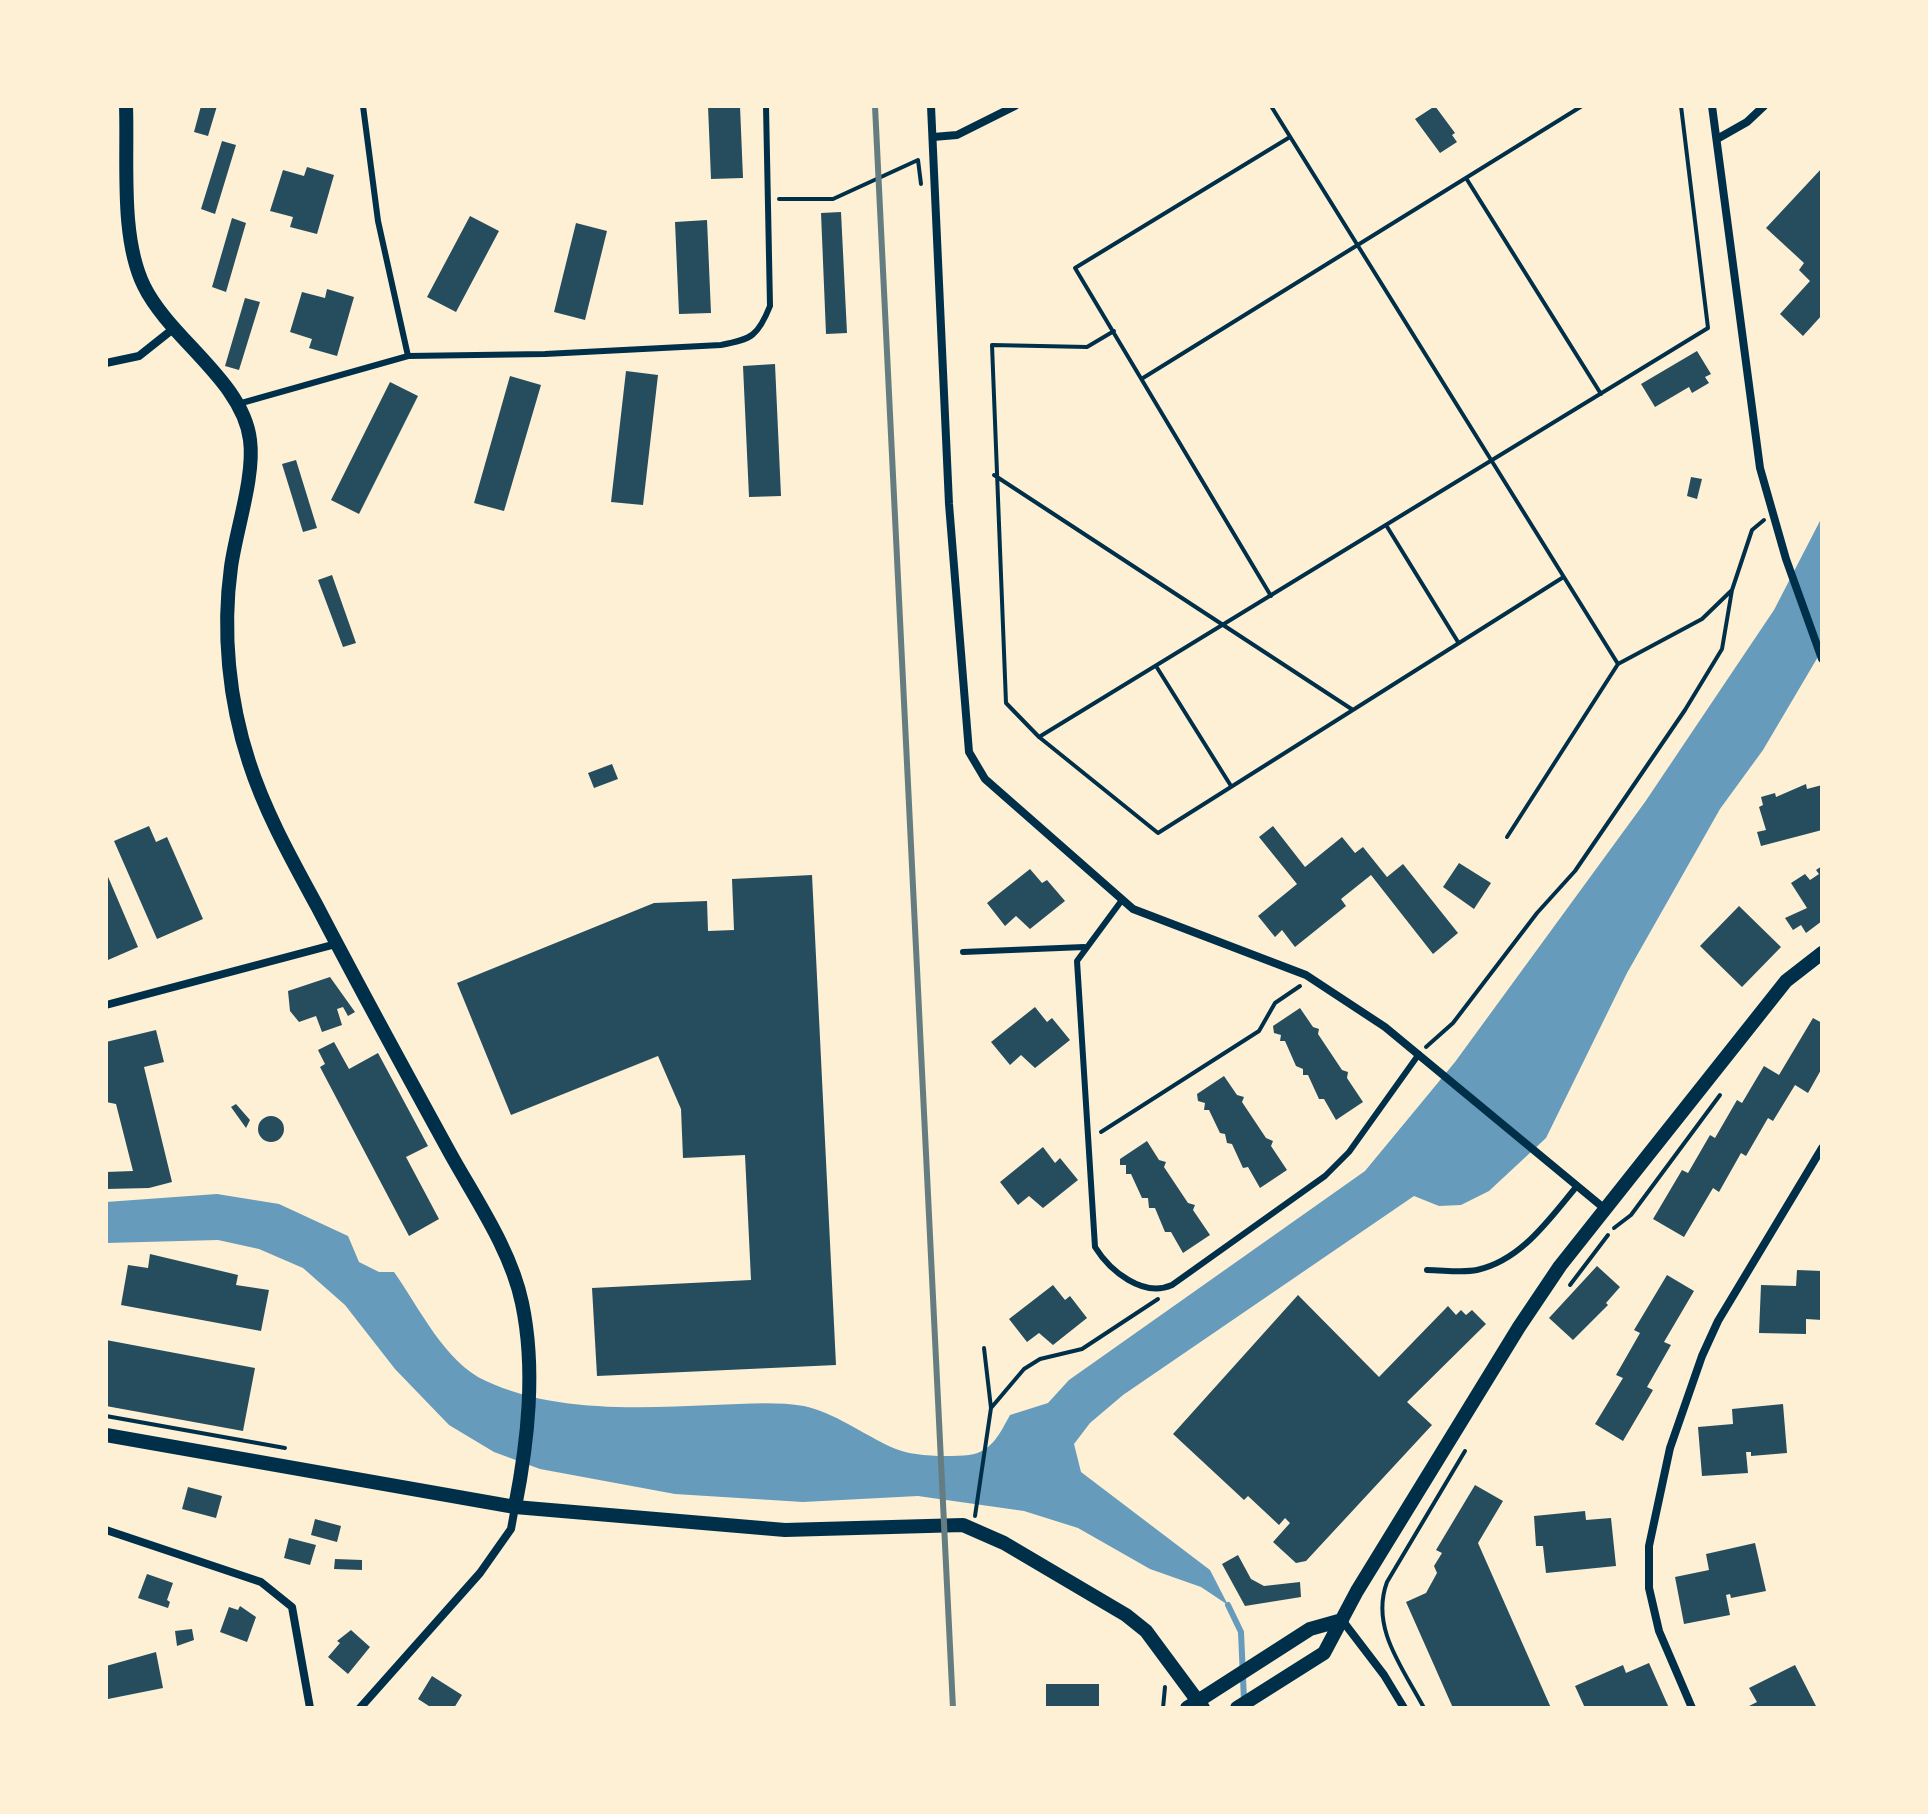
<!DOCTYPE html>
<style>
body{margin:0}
#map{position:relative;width:1928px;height:1814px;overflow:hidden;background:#fdf0d5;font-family:"Golos Text",sans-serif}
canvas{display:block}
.frame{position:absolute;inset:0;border:108px solid #fdf0d5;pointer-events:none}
</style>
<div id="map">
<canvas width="1928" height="1814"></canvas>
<div class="frame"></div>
</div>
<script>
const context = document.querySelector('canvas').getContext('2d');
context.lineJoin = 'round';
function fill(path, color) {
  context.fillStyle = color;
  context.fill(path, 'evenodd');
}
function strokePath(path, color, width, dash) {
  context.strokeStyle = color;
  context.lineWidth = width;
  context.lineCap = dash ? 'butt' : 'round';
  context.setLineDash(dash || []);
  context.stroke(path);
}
fill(new Path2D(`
 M1822,517V650L1763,750L1720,809L1627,973L1546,1138L1489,1191L1461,1205L1439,1206L1414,1196L1123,1395L1090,1423L1074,1444L1081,1472L1210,1570L1228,1605L1201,1587L1150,1569L1078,1528L1024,1511L918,1496L803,1502L675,1494L540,1469L494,1452L449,1425L395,1369L345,1305L303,1268L259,1249L218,1240L106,1243V1202L217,1194L279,1204L348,1236L359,1262L379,1272H394C419,1307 445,1363 486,1381C554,1413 640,1408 713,1405C742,1404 775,1401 804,1406C835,1413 863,1434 891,1447C911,1457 947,1457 969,1455C992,1452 1000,1433 1010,1415L1048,1403L1069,1380L1365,1171L1455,1062L1645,802L1774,610Z`), '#669bbc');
strokePath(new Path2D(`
 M1228,1605L1241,1632L1244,1700`), '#669bbc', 6);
fill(new Path2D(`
 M201,106H217L208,136L194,132Z
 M708,106H740L743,178L711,179Z
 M1435,106L1455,133L1452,135L1457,142L1440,153L1415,119Z
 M222,141L236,145L215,214L201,209Z
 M307,167L334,175L317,234L290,227L293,217L270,211L283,170L304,176Z
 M1822,168V315L1803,336L1780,314L1810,281L1799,270L1804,263L1766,228Z
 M841,212L847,333L826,334L821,213Z
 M470,216L499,231L456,312L427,297Z
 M232,218L246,223L226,292L212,287Z
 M707,220L711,313L679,314L675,222Z
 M576,223L607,231L585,320L554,312Z
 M327,289L354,297L337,356L309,348L312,339L290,332L302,292L325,298Z
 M245,298L260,302L239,370L225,366Z
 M1697,351L1711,374L1705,377L1709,383L1692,393L1689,387L1655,407L1641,384Z
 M775,364L781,496L749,497L743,366Z
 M626,371L658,375L643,505L611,502Z
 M510,376L541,385L504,511L474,503Z
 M390,382L418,396L359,514L331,500Z
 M296,460L317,528L303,532L282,464Z
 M1691,477L1702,479L1697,499L1687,496Z
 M332,575L356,643L343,647L318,580Z
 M612,764L618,779L594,788L588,773Z
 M1806,784L1807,789L1822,785V830L1761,846L1757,832L1766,830L1759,807L1763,805L1761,797L1775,793L1776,797Z
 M149,826L156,842L167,837L203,919L157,939L114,841Z
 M1273,826L1305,867L1342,837L1355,853L1363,847L1387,877L1403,864L1458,933L1433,954L1371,875L1341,899L1346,906L1295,947L1282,930L1275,937L1258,916L1297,884L1259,837Z
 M1459,863L1491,883L1474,909L1443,887Z
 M1822,866V921L1806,933L1801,925L1793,930L1785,918L1807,908L1791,883L1805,874L1810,880L1819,874L1816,870Z
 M1030,869L1042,883L1047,880L1065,901L1030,929L1016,916L1005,926L987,903Z
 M106,872L138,947L108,960L106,955Z
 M812,875L836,1365L597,1376L592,1288L751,1280L745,1155L683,1158L681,1109L658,1056L511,1115L457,983L654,903L707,901L708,931L734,930L732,879Z
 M1739,906L1781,947L1742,987L1700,946Z
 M330,977L355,1012L348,1016L343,1007L337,1009L342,1025L322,1032L316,1016L299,1022L290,1011L288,991Z
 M1035,1007L1047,1022L1052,1018L1070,1040L1035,1068L1021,1055L1010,1065L991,1042Z
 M1300,1008L1313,1027L1319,1029L1318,1034L1342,1070L1348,1072L1347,1078L1363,1102L1336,1120L1324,1099H1319L1308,1075H1303V1069L1296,1066L1285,1041H1280L1281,1035L1274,1033L1273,1026Z
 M1813,1018L1822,1023V1068L1808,1093L1795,1085L1773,1121L1768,1118L1746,1156L1741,1153L1719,1192L1713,1188L1684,1237L1653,1219L1682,1170L1688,1173L1710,1135L1715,1138L1737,1100L1742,1103L1764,1066L1779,1075Z
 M156,1030L164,1062L144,1067L172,1182L149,1188L106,1189V1172L133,1171L116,1104L106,1102V1042Z
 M334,1042L349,1069L378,1053L428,1146L406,1157L439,1219L409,1236L320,1067L325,1064L318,1050Z
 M1224,1076L1237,1095L1244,1097L1242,1102L1266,1138L1273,1141L1271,1146L1287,1170L1260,1188L1248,1167L1243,1168L1232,1144L1227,1143L1225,1134L1220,1133L1209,1110H1204L1205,1103L1198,1101L1197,1094Z
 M236,1104L250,1120L246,1128L231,1107Z
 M258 1129a13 13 0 1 1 26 0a13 13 0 1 1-26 0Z
 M1147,1141L1159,1160L1166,1162L1164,1167L1188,1203L1195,1205L1193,1210L1210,1235L1183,1253L1171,1232H1165L1155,1208H1149L1148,1198H1142L1131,1174H1126V1165H1120V1159Z
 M1043,1147L1055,1163L1060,1158L1078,1180L1043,1208L1029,1196L1018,1205L1000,1182Z
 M150,1254L238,1275L236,1285L269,1290L261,1331L121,1305L128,1265L148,1268Z
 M1597,1266L1620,1287L1606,1303L1608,1305L1573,1340L1549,1318Z
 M1797,1270L1822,1271V1320L1806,1319V1334L1759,1333L1761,1285L1796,1286Z
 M1667,1275L1694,1291L1664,1342L1671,1345L1647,1387L1653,1390L1623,1441L1595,1424L1623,1378L1616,1375L1640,1333L1634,1330Z
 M1053,1285L1065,1300L1070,1296L1087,1318L1053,1345L1039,1333L1027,1342L1009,1319Z
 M1298,1295L1379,1377L1448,1306L1456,1315L1461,1310L1466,1315L1472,1310L1486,1324L1407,1402L1432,1425L1306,1561L1296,1563L1273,1542L1290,1523L1285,1518L1279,1525L1248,1496L1244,1500L1173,1434Z
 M106,1340L255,1368L243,1431L106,1406Z
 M1783,1404L1787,1453L1751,1456V1452H1746L1748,1473L1702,1476L1698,1427L1733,1424L1732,1409Z
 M1475,1485L1503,1501L1478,1543L1551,1708H1453L1406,1602L1426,1593L1437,1573L1434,1566L1442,1553L1436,1550Z
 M188,1487L222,1496L216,1518L182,1509Z
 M1585,1511L1586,1520L1611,1518L1616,1566L1546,1573L1543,1546H1536L1534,1516Z
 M315,1519L341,1526L337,1542L311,1535Z
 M289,1538L316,1545L310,1565L284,1558Z
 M1755,1543L1766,1591L1731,1598L1730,1594L1726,1595L1730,1615L1684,1624L1675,1577L1709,1570L1706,1554Z
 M1238,1555L1251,1579L1264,1586L1300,1582L1301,1597L1245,1606L1222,1564Z
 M335,1559L362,1560V1570L334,1569Z
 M147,1574L173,1583L167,1600L170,1602L168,1608L138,1598Z
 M240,1606L256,1617L247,1642L220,1632L229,1607L238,1610Z
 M192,1629L194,1640L177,1646L175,1631Z
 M351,1630L370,1647L348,1674L328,1657L340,1643L337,1641Z
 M156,1652L163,1688L108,1699L106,1666Z
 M1649,1663L1669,1708H1585L1575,1686L1623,1665L1626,1673Z
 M1795,1665L1817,1708H1745L1757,1702L1749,1688Z
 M432,1676L462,1695L454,1708H432L418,1699Z
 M1046,1684H1099V1708H1046Z`), '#264d5e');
strokePath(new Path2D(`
 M1271,106L1618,664
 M1466,178L1601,394
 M779,199H833L918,160L921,184
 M1143,378L1582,106
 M994,475L1353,710
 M1386,525L1458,642
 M1562,578L1158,833L1039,737L1708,328L1681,106
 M1271,596L1075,268L1290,137
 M1156,666L1231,786
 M1039,737L1006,703L992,345L1087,347L1114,331
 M1507,837L1618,664L1702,619L1732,590L1752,530L1764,520
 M1426,1047L1453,1023L1537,913L1575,871L1685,710L1722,649L1732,590
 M1101,1132L1259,1031L1275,1003L1300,986
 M1614,1228L1631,1215L1720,1095
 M1570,1285L1608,1235
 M991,1408L1024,1369L1040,1359L1082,1349L1158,1299
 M106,1416L285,1448
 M975,1516L991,1408L984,1348
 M1163,1708L1165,1687
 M1424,1708C1403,1668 1370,1628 1387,1582L1465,1451`), '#003049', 4);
strokePath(new Path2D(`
 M363,106L378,221L408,356
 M238,404L408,356L545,354L721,345C752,339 758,336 770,306L766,106
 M1122,900L1077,961L1095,1247C1110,1271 1143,1298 1172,1285L1325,1176L1349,1152L1419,1054
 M963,952L1084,947
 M1427,1270C1443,1270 1462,1273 1477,1270C1522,1260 1550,1218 1577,1186`), '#003049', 6);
strokePath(new Path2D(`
 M931,106L949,504L969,752L985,779L1133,909L1306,975L1385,1027L1605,1209
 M1712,106L1760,468L1786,559L1822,659
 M933,137L957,135L1015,106
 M1717,139L1747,122L1764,106
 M106,363L139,356L173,329
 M106,1005L336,944
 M106,1530L261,1582L292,1607L310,1708
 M1342,1620L1384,1675L1404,1708
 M360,1708L480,1573L511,1529L515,1507
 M1692,1708L1659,1631L1649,1588V1546L1670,1448L1702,1356L1718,1321L1822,1148`), '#003049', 8);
strokePath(new Path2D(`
 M126,106C128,161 120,237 144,286C170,339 243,381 250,440C255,476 236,530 231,567C222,632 229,701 249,762C265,812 292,860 317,906C360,989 405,1071 450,1153C476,1200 511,1250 522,1303C536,1369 528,1441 515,1507
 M106,1435L515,1507L785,1530L963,1525L1004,1543L1126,1615L1146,1631L1203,1708
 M1187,1708L1310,1629L1342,1620
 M1237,1708L1324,1653L1357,1591L1519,1327L1560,1266L1786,981L1822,953`), '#003049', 14);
strokePath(new Path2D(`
 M875,106L953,1708`), '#657d81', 6);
</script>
